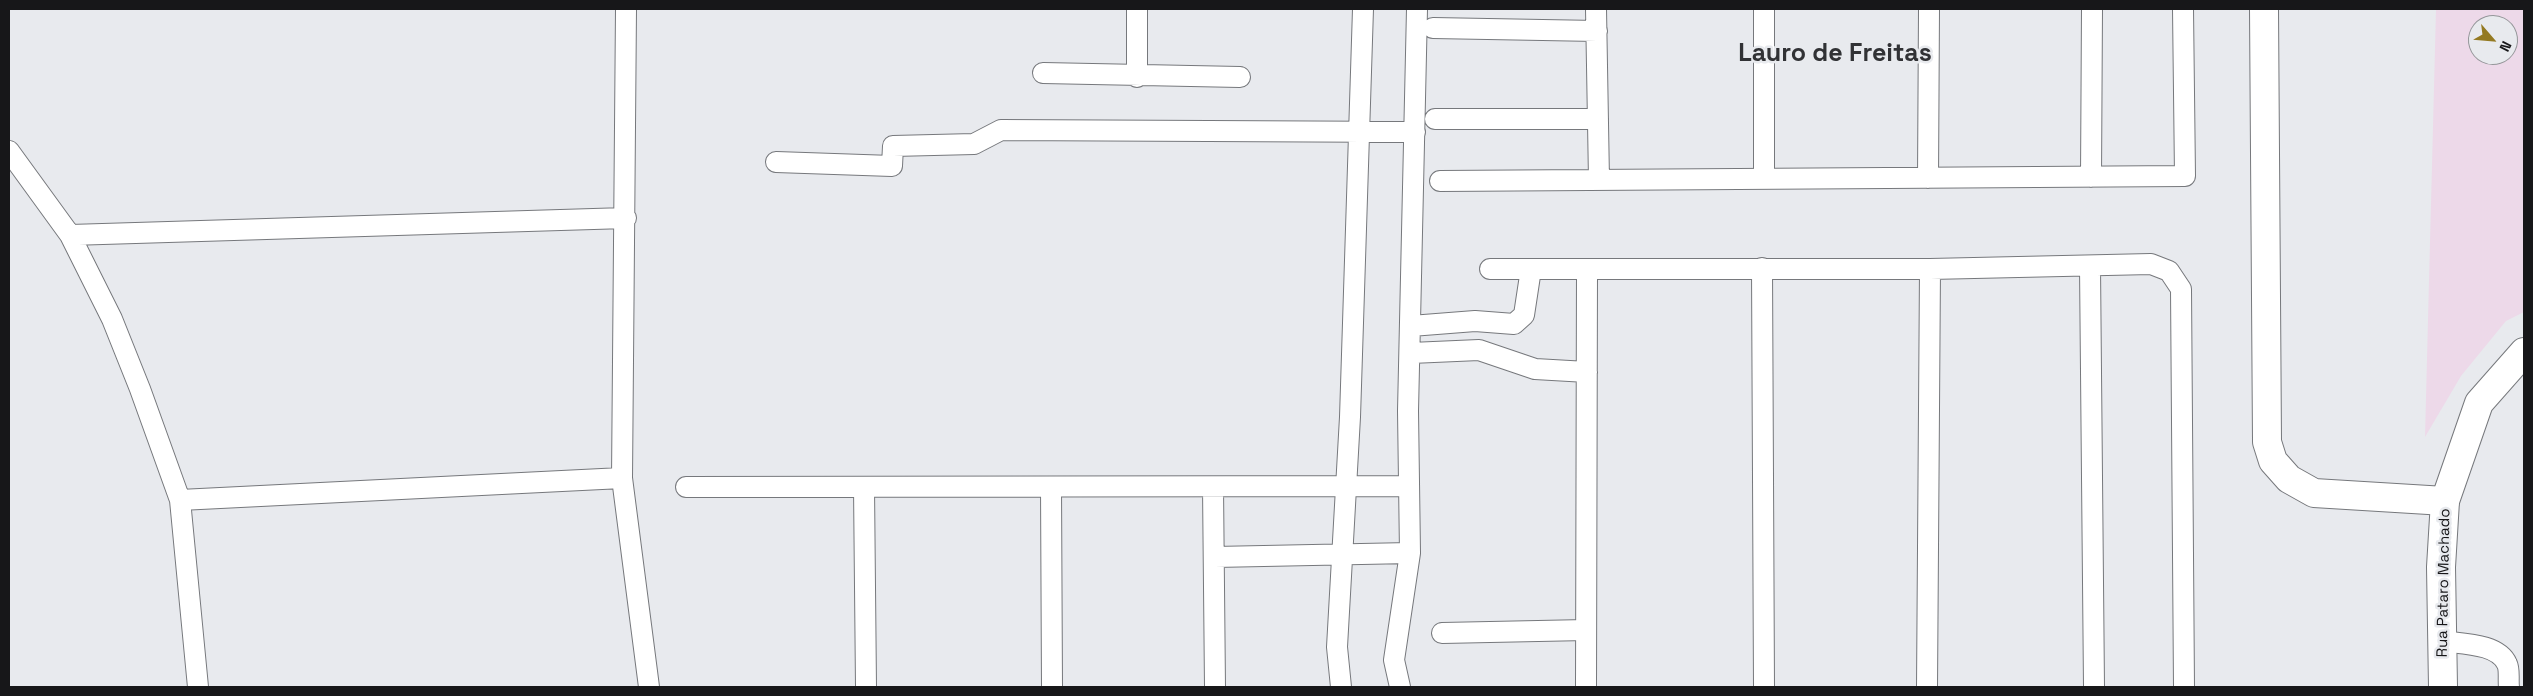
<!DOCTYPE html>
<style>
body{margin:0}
#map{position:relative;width:2533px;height:696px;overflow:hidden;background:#e8eaee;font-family:"Space Grotesk",sans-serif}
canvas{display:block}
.frame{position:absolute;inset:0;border:10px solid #171719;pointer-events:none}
.north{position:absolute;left:2468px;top:15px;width:50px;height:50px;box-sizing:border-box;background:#e8eaee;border:1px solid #949699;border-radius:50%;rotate:117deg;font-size:14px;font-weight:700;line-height:20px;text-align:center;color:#171719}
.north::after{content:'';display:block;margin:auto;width:18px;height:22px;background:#947a22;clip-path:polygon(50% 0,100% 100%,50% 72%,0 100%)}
</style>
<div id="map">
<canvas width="2533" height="696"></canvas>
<div class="frame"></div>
<div class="north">N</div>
</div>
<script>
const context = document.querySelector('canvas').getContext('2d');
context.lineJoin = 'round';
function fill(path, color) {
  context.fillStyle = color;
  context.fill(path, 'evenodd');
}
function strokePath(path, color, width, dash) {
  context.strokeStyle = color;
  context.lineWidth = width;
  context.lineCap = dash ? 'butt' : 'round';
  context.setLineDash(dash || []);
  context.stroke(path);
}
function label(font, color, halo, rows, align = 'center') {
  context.font = font + ' "Space Grotesk",sans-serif';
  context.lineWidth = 5;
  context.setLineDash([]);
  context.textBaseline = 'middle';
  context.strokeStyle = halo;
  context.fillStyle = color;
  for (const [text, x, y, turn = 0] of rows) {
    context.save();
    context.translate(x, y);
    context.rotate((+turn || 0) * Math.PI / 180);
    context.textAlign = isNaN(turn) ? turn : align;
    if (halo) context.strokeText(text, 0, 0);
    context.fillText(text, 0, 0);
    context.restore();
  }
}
fill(new Path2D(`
 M2436,9H2524V312L2506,321L2461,376L2425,437ZM2478,25H2508V55H2478Z`), '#edd9e9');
const lane = new Path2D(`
 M626,9L622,478L649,687
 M1596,9L1599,180
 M1433,28L1597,31
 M1043,73L1240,77
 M1137,77V9
 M1435,119H1598
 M9,151L70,235L112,319L140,389L180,500L198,687
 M776,162L892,166L893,146L974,144L1001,130L1415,132
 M2091,177L2092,9
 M1928,178L1929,9
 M1764,179V9
 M1440,181L2185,176L2183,9
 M70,235L626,218
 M2090,267L2094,687
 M1762,268L1764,687
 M1490,269H1930L2151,264L2169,271L2181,289L2184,687
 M1411,326L1475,321L1514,324L1524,315L1531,269
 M1411,353L1479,350L1535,369L1587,372
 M686,487L1409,486
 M864,487L866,687
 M1051,487L1052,687
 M1213,487L1215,687
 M180,500L622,478
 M1215,557L1410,553
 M1442,633L1586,630
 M2442,641C2461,644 2498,643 2507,664C2510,670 2508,680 2509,687
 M1341,687L1337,647L1350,417L1363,9
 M1400,687L1394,660L1410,553L1408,411L1417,9
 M1586,687L1587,270
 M1927,687L1930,269`);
const street = new Path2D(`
 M2264,9L2267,442L2273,461L2289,479L2314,493L2445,501`);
const secondary = new Path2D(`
 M2443,687L2441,567L2445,501L2479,403L2524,352`);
strokePath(lane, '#76787c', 22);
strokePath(street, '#76787c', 30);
strokePath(secondary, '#76787c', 30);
strokePath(lane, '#fff', 20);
strokePath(street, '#fff', 28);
strokePath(secondary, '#fff', 28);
label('15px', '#171719', '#e8eaee', [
 ["Rua Pataro Machado",2444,583,-89]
]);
label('bold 25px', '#313235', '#e8eaee', [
 ["Lauro de Freitas",1835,54]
]);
</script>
